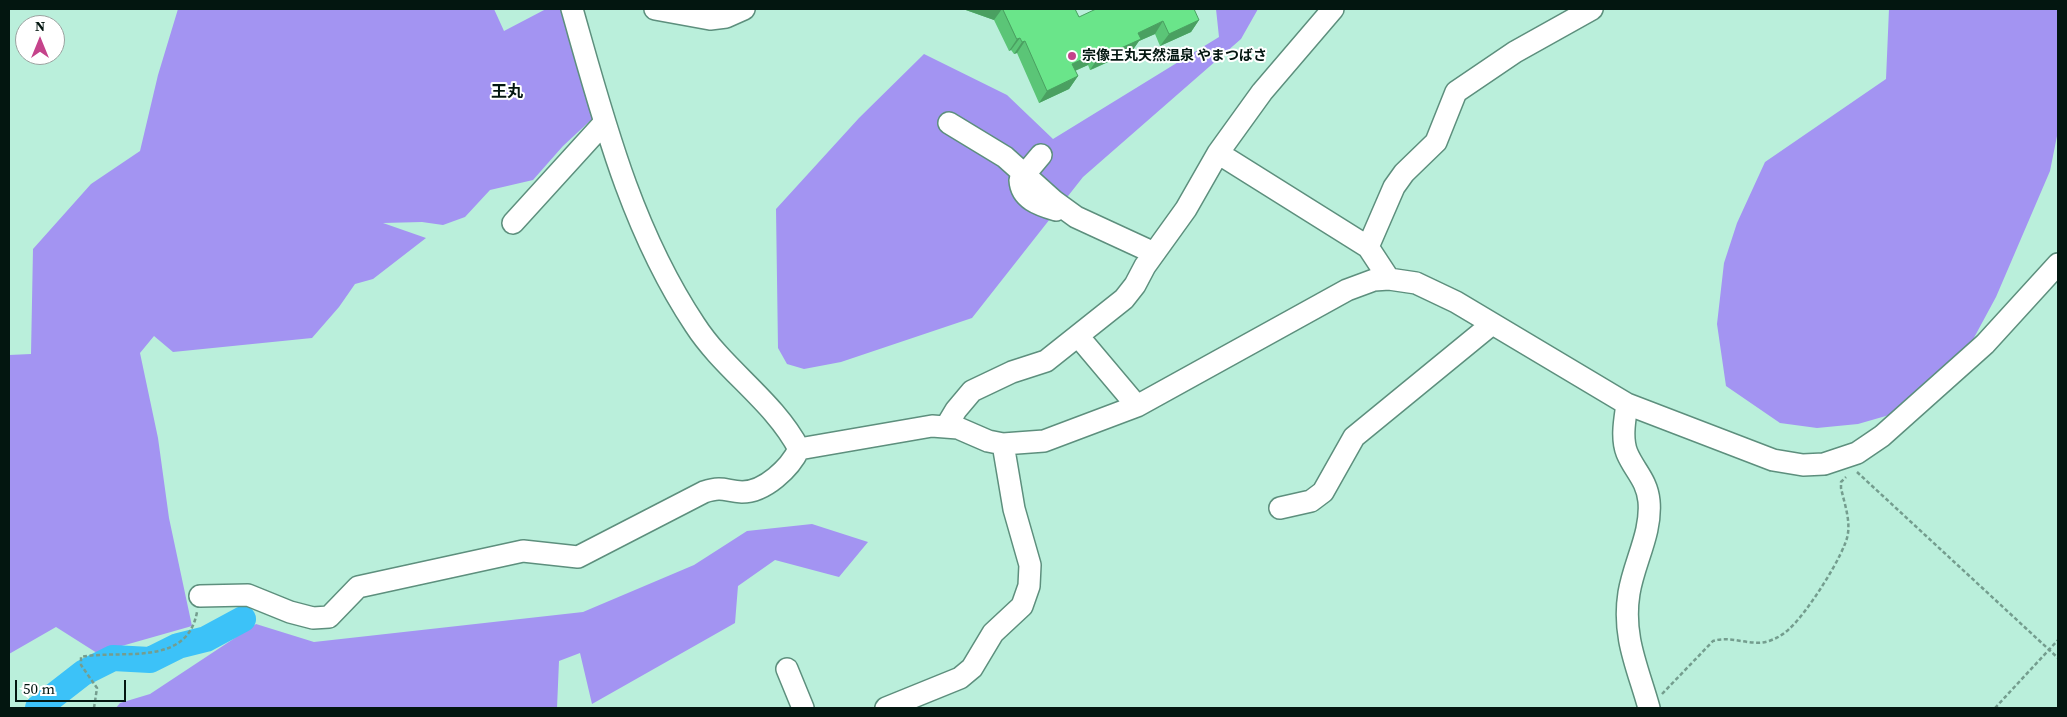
<!DOCTYPE html>
<meta charset="utf-8">
<style>
body{margin:0}
#map{position:relative;width:2067px;height:717px;overflow:hidden;background:#baefdb;font-family:"Source Serif 4",serif}
canvas{display:block}
.frame{position:absolute;inset:0;border:10px solid #031610;pointer-events:none}
.north{position:absolute;left:15px;top:15px;width:50px;height:50px;box-sizing:border-box;background:#fff;border:1px solid #9aa29f;border-radius:50%;rotate:0deg;font-size:14px;font-weight:700;line-height:20px;text-align:center;color:#031610}
.north::after{content:'';display:block;margin:auto;width:18px;height:22px;background:#c5438b;clip-path:polygon(50% 0,100% 100%,50% 72%,0 100%)}
.scale{position:absolute;left:15px;top:680px;width:111px;height:22px;box-sizing:border-box;border:2px solid #031610;border-top:0;padding-left:6px;font-size:15px;line-height:18px;white-space:nowrap;color:#031610;-webkit-text-stroke:4px #fff;paint-order:stroke}
</style>
<div id="map">
<canvas width="2067" height="717"></canvas>
<div class="frame"></div>
<div class="north">N</div>
<div class="scale">50 m</div>
</div>
<script>
const context = document.querySelector('canvas').getContext('2d');
context.lineJoin = 'round';
function fill(path, color) {
  context.fillStyle = color;
  context.fill(path, 'evenodd');
}
function strokePath(path, color, width, dash) {
  context.strokeStyle = color;
  context.lineWidth = width;
  context.lineCap = dash ? 'butt' : 'round';
  context.setLineDash(dash || []);
  context.stroke(path);
}
function label(font, color, halo, rows, align = 'center') {
  context.font = font + ' "Source Serif 4","Noto Sans JP",serif';
  context.lineWidth = 4;
  context.setLineDash([]);
  context.textBaseline = 'middle';
  context.strokeStyle = halo;
  context.fillStyle = color;
  for (const [text, x, y, turn = 0] of rows) {
    context.save();
    context.translate(x, y);
    context.rotate((+turn || 0) * Math.PI / 180);
    context.textAlign = isNaN(turn) ? turn : align;
    if (halo) context.strokeText(text, 0, 0);
    context.fillText(text, 0, 0);
    context.restore();
  }
}
fill(new Path2D(`
 M178,9H494L504,31L546,9H560L592,119L563,146L533,180L490,190L465,217L443,225L422,222L383,223L426,238L373,279L355,284L339,307L312,338L173,352L154,336L140,353L158,438L169,518L192,626L97,653L56,627L9,654V355L31,354L33,249L91,184L140,151L158,75Z
 M1216,9H1258L1241,39L1083,177L972,318L841,362L804,369L787,364L778,348L776,209L859,118L924,54L1007,95L1053,139L1219,37Z
 M1889,9H2058V131L2050,171L1996,297L1956,371L1924,405L1858,424L1817,428L1780,423L1726,386L1717,324L1724,263L1737,223L1765,162L1886,79Z
 M812,524L868,542L839,577L775,560L738,586L735,623L592,704L580,653L559,661L557,708H116L120,703L150,694L256,624L314,642L583,612L694,565L747,531Z`), '#a394f2');
strokePath(new Path2D(`
 M38,708L83,673L113,658L150,660L178,646L206,639L243,619`), '#3cc2f8', 26);
const minor = new Path2D(`
 M572,9C603,118 631,229 695,325C724,370 774,401 799,449
 M655,9L710,19L726,17L744,9
 M949,123L1005,157L1054,201L1076,217L1154,253
 M1218,153L1368,247L1389,279
 M1041,155L1020,180C1021,199 1039,205 1056,210
 M513,223L604,123
 M1368,247L1394,187L1404,173L1436,142L1456,92L1515,52L1592,9
 M1078,336L1137,406
 M1627,404C1625,419 1621,438 1627,453C1634,470 1647,480 1649,501C1652,533 1634,562 1629,593C1622,637 1638,668 1649,708
 M947,425L956,410L972,391L1012,372L1046,361L1124,299L1135,285L1145,266L1186,209L1218,153L1262,92L1333,9
 M799,449L932,426L958,428L988,441L1003,444L1044,441L1137,406L1347,290L1374,280L1389,279L1416,283L1456,302L1627,404L1773,460L1803,465L1824,464L1857,453L1882,436L1985,344L2058,264
 M1280,508L1311,501L1323,492L1354,437L1492,324
 M200,596L248,595L290,612L313,618L329,617L358,587L523,551L578,557L704,492C723,486 725,491 742,492C765,492 790,468 799,449
 M787,669L803,708
 M886,708L960,678L972,668L993,633L1022,606L1029,586L1030,565L1014,509L1003,444`);
strokePath(minor, '#5d8f7d', 24);
strokePath(new Path2D(`
 M1857,472L2058,658
 M1662,694L1713,641C1731,635 1751,647 1769,641C1777,638 1783,635 1789,629C1805,616 1846,553 1848,533C1850,518 1844,502 1841,488V482L1846,477
 M94,708L97,688L81,665V657C121,649 187,668 197,612
 M1995,708L2058,640`), '#749d8e', 2.5, [4, 2.5]);
strokePath(minor, '#fff', 21);
fill(new Path2D(`
 M963,9H1075L1079,17L1199,20L1191,32L1160,46L1155,34L1139,41L1132,51L1093,69L1090,70L1088,65L1075,71L1078,76L1069,89L1039,103L1017,53L1014,54L1011,50L1009,51L994,20Z`), '#5bc577');
fill(new Path2D(`
 M963,9H1002L994,20Z
 M1199,20L1191,32L1160,46L1169,34Z
 M1163,21L1155,34L1139,41L1132,51L1090,70L1098,58L1138,33Z
 M1020,38L1011,50L1009,51L1017,39Z
 M1025,41L1017,53L1014,54L1022,42Z
 M1096,53L1088,65L1063,76L1072,64Z
 M1078,76L1069,89L1039,103L1047,91Z`), '#4aa061');
const building = new Path2D(`
 M1003,9H1075L1079,17L1096,9H1194L1199,20L1169,34L1163,21L1138,33L1141,39L1101,57L1098,58L1096,53L1072,64L1078,76L1047,91L1025,41L1022,42L1020,38L1017,39Z`);
fill(building, '#6ae58a');
strokePath(building, '#4aa061', 1);
for (const [x, y, r, color] of [
 [1072,56,5,"#c5438b"]
]) {
  const dot = new Path2D();
  dot.arc(x, y, r, 0, 2 * Math.PI);
  context.fillStyle = color;
  context.fill(dot);
  strokePath(dot, '#fff', 2);
}
label('bold 14px', '#031610', '#fff', [
 ["宗像王丸天然温泉 やまつばさ",1082,56]
], 'left');
label('bold 16px', '#031610', '#fff', [
 ["王丸",507,93]
]);
</script>
